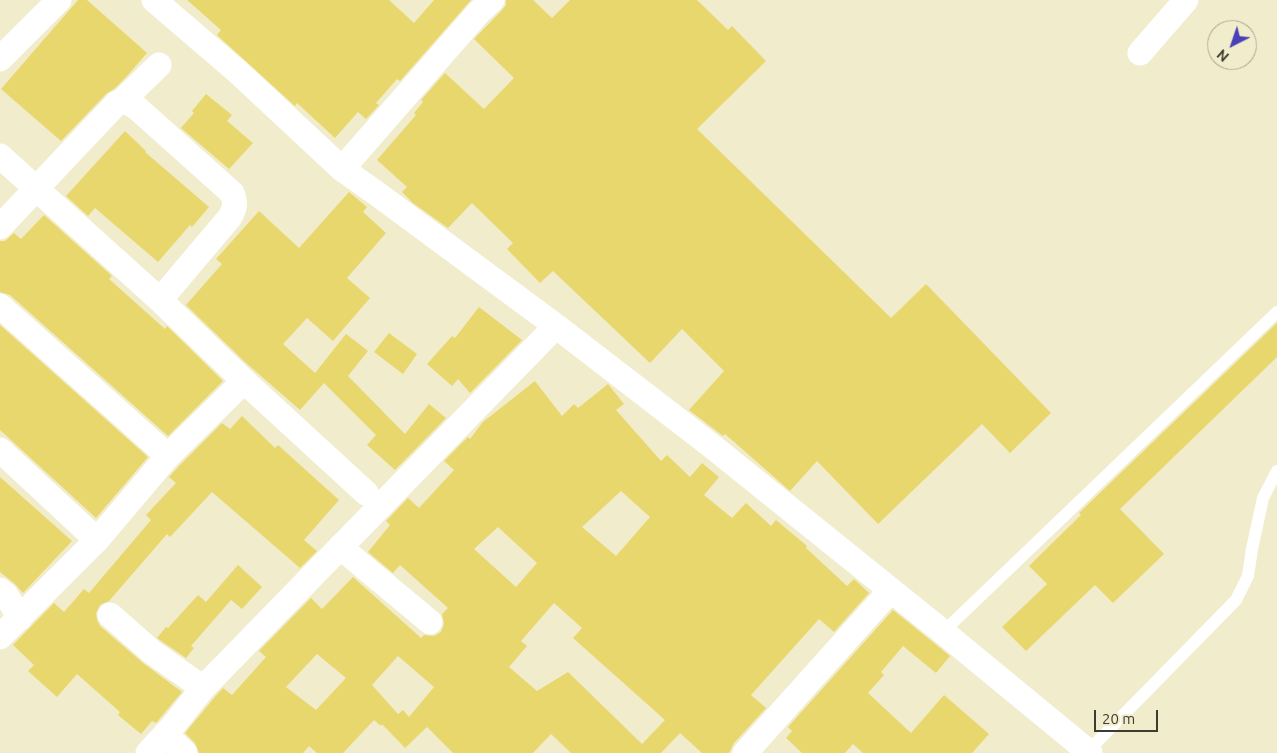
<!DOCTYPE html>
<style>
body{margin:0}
#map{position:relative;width:1277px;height:753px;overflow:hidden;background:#f1eccc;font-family:Ubuntu,sans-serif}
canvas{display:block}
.north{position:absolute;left:1207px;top:20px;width:50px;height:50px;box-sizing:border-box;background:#f1eccc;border:1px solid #a9a68e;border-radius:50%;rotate:221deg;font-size:14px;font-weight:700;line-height:20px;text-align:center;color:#3e3c30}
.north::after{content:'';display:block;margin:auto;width:18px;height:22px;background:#4a41b7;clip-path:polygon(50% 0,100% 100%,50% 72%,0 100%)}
.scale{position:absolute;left:1094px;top:710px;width:64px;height:22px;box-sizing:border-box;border:2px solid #3e3c30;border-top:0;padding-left:6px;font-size:15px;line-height:18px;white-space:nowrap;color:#3e3c30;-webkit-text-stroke:4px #f1eccc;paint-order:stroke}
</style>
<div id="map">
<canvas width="1277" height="753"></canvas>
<div class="north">N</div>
<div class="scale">20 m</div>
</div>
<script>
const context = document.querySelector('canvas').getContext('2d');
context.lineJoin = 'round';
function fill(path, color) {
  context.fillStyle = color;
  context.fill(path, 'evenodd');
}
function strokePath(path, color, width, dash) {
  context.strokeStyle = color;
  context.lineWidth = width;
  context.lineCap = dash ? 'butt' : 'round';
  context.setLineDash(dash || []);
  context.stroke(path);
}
fill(new Path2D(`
 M78,0H87L147,53L127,76L114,89L107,93L61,141L1,89Z
 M187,0H389L414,23L434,0H471L400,81L397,79L376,103L379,105L366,119L358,112L335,138L297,103L295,106L217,35L221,30Z
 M506,0H533L552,18L570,0H697L728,30L732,26L766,61L697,129L891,318L926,284L1051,413L1010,453L982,424L878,524L817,461L790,491L725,434L723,436L689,410L724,371L682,329L650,363L553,271L540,283L507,249L513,243L472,203L448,228L413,203L402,192L407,187L377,160L416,115L414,113L423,102L421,100L445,73L484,109L514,78L474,39L502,10L506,5Z
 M206,94L232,115L227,121L253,143L229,169L181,128L194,113L192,111Z
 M125,131L146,151L145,152L209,207L192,227L190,225L158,262L95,208L88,216L66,196Z
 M349,192L367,207L363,212L386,233L347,278L370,298L333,341L307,318L283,344L315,373L346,334L368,351L348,376L405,434L429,404L446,418L395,470L367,445L376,435L324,383L300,410L245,362L186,305L222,264L216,259L259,211L299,248Z
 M44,215L112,276L109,279L165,329L167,326L223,381L168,436L10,295L0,292V241H5L14,233L21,239Z
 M479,307L522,340L470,393L458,379L452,386L427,364L452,336L455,338Z
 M1277,323V357L1120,509L1164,554L1113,603L1095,585L1026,651L1002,627L1047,584L1029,566L1081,515L1079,513Z
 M0,325L148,457L96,518L0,430Z
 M389,333L417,354L403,374L374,352Z
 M535,381L562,416L574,404L578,408L608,384L624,404L616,410L661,461L667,455L690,477L702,463L719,477L704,495L732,518L746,503L771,526L776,520L807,546L806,548L847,586L854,579L869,593L834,632L819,619L751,695L766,708L734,743L729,753H702L680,733L661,753H571L551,734L533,753H453L427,727L405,748L382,724L381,726L374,720L343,753H317L309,746L303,753H199L195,743L185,733L214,698L223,688L232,695L266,657L259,651L311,598L322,609L353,577L421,638L424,635L434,636L441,632L444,624L442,614L448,608L400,565L393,573L368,552L390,525L386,521L408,498L419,508L454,470L444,461L468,437L470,439L483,422ZM621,491L650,517L616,556L582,527ZM498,527L537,563L516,587L474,549ZM554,603L582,628L573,638L665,720L642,744L568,672L537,691L509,667L527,646L521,641ZM317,654L346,678L316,710L286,687ZM398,656L434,687L409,717L403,710L398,714L372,685Z
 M242,416L275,448L278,445L339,500L304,540L317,551L300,568L212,492L170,537L167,534L109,601L100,605L96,613L97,620L100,626L143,663L182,692L156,723L152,721L141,734L118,715L120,712L77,674L57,697L28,671L34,665L13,645L54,603L64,612L84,589L89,593L151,520L146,515L176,483L169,477L179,466L222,423L230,429Z
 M0,477L72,541L23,593L15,584L0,572Z
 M238,565L262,587L242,609L231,600L191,646L194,648L186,658L157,638L166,627L168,628L198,595L206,602Z
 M893,610L950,656L936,673L903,646L881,672L884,675L868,693L911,733L944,695L989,734L972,753H863L853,744L845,753H802L786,738L792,731L788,727Z`), '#e8d76c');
strokePath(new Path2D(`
 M943,632L1277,312
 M1088,751L1236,600L1248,576L1252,549L1263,498L1277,471`), '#fff', 12);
strokePath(new Path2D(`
 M154,0L238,72L342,169L376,193L556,326L713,447L943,632L1090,753
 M1140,53L1186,0
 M0,59L59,0
 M122,101L159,65
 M0,156L160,300L244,381L366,493
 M342,169L479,12L492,0
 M0,227L117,103C125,100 130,103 137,108L232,193C236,203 235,208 230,217L160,300
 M0,306L168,456
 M0,450L97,540
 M340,547L430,622
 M0,590L6,595L20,618
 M110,615L152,652L203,688
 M0,637L97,540L168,456L244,381
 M165,734L185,753
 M148,753L172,727L203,688L556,326
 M745,753L891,590`), '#fff', 25);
</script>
